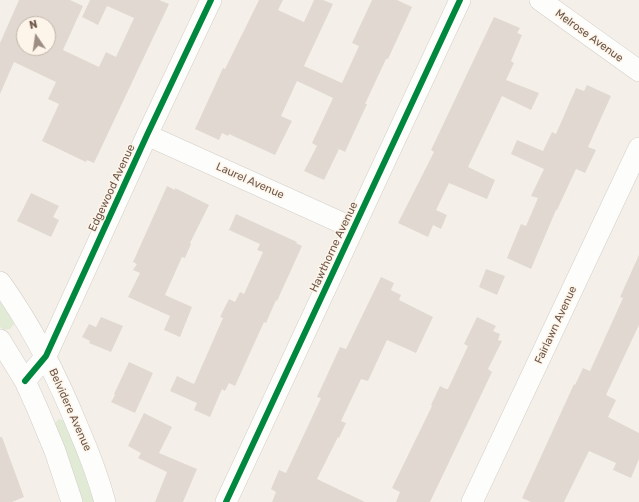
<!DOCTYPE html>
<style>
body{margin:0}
#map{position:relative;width:639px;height:502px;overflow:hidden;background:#f4f0e9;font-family:Rubik,sans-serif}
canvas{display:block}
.north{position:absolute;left:16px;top:16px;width:40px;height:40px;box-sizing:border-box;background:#fdf5e9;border:1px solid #c4b6aa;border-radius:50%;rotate:347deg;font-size:11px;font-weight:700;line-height:16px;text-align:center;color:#6f584c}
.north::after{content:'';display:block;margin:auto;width:14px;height:18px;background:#9e8d83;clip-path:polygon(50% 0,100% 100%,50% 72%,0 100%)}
</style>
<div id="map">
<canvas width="639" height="502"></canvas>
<div class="north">N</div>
</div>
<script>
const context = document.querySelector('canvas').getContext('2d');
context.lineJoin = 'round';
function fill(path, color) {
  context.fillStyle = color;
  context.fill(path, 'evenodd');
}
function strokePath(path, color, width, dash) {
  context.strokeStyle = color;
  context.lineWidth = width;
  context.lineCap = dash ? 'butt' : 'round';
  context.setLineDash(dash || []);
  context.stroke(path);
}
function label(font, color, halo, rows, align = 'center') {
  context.font = font + ' Rubik,sans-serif';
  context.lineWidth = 3;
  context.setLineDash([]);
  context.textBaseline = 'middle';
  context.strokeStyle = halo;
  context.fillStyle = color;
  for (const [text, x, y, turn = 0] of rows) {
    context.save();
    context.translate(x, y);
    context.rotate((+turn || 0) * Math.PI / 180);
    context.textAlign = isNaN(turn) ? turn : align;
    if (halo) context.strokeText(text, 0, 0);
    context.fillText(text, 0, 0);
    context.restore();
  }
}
fill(new Path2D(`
 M0,300L12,318L14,324L10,329L4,330L0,327Z
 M59,419L66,421L94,502H79L54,430L55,423Z`), '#e1ead5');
fill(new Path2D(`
 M19,0H70L83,6L63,50L99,67L106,52L116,57L134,18L107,6L98,25L82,17L90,0H159L169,4L94,163L87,160L86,162L42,141L59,104L48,99L56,82L14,62L0,94V43ZM24,24H48V48H24Z
 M259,0H283L278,10L304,22L314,0H323L333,4L304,66L342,83L359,46L352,43L372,0H397L412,7L388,59H386L365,104H367L345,152L339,149L324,180L304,171L317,146L312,143L333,98L297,81L281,116L292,121L275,155L229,134L228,136L222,133L219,140L195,129L223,68L225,69Z
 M494,17L520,28L517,33L522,35L511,61L514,63L506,80L539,93L531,110L502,96L468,167L495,180L487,199L449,183L436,210L447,215L441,229L433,225L428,237L398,223L434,152L431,150Z
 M587,85L611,96L588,147L596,150L585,173L576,169L557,210H556L531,269L507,258L521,224L526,226L538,198L531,196L544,169L511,154L517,140L543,151L552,132L556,134L576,88L584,91Z
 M167,186L175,190V188L209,205L190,243L191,244L185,258L182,257L165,295L192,307L180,337L164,330L170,316L128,297L140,273L133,270L137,264L133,262Z
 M31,193L59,206L53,217L59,220L51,237L17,221Z
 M236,214L297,242L296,243L302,246L277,301L276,300L266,323L264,322L235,386L229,383L225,391L222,389L210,417L194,410L197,403L170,391L177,376L194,384L223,318L220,317L229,299L235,302L240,292L244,294L263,252L257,250L260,244L229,230Z
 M639,255V325L606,395L616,400L608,417L639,433V459L631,478L613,470L616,463L589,451L564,502H531L522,498L574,384L575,385L583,368L590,371L623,298L620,297Z
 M486,269L505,276L497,295L479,287Z
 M381,277L394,283L391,290L401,295L399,300L433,317L416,353L387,340L368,381L361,379L341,421L346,423L339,438L338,437L317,479L365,502H272L276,492L271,489L279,470L286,473L321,398L317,397L340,347L346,349Z
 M101,317L123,326L111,352L89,343L90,341L82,337L89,324L96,327Z
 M477,317L496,326L493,331L500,334L498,340L502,341L488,369L492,372L430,502H396L400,492L392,488L432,406L431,405L440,386L446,389H448L468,346L464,344Z
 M129,362L153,373L135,413L111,402L115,395L114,394Z
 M144,413L172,427L159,453L197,469L183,502H155L167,472L138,458L141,453L128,446Z
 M0,437H2L24,497L12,502H0Z`), '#e0d8d1');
const minor = new Path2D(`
 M540,0L639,71
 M147,135L353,228
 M0,282C33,328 58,378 79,430C89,453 98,477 105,502
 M0,340L25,381L38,410L55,451L72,502
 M25,381L46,356L147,135L211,0
 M226,502L460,0
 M472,502L639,148`);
strokePath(minor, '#d3cdc7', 22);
strokePath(minor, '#fdfdfc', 21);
strokePath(new Path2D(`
 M25,381L46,356L147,135L211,0
 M226,502L460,0`), '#00873e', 6);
label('11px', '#6f584c', '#fdf5e9', [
 ["Melrose Avenue",589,36,36],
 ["Laurel Avenue",250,181,24],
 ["Edgewood Avenue",112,188,-65],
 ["Hawthorne Avenue",334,247,-65],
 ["Fairlawn Avenue",556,325,-65],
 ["Belvidere Avenue",70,410,66]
]);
</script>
